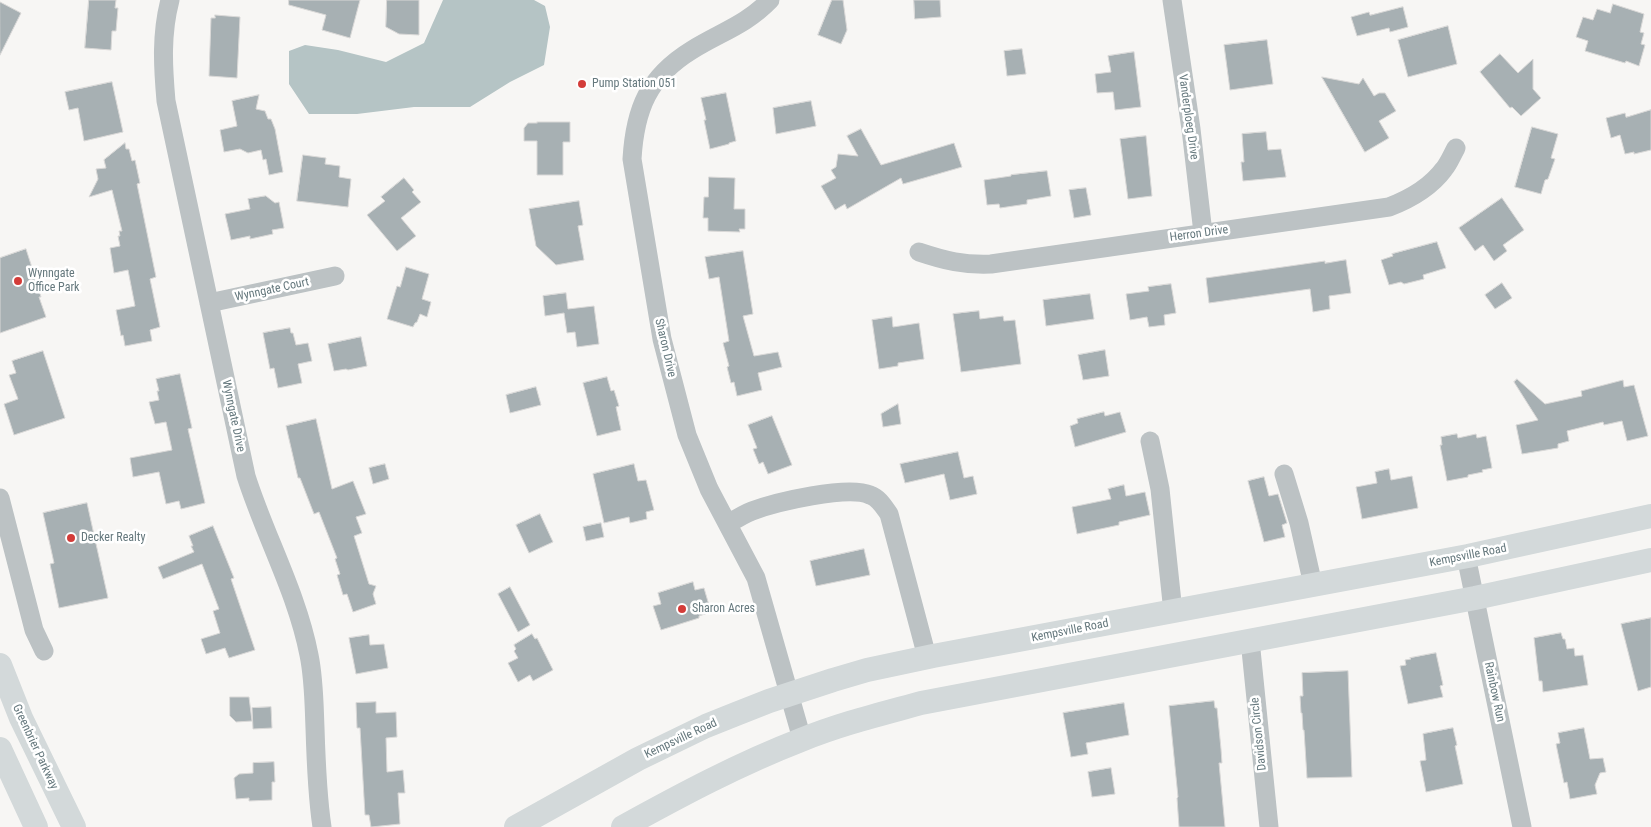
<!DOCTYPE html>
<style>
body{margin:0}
canvas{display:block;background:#f7f6f4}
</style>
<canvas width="1651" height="827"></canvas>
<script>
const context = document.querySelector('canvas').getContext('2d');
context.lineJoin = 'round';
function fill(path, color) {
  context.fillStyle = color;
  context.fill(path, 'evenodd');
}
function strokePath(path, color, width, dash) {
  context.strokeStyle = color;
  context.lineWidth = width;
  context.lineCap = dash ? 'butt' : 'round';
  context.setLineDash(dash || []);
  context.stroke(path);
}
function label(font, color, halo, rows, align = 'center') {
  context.font = font + ' "Roboto Condensed",sans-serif';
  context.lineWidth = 5;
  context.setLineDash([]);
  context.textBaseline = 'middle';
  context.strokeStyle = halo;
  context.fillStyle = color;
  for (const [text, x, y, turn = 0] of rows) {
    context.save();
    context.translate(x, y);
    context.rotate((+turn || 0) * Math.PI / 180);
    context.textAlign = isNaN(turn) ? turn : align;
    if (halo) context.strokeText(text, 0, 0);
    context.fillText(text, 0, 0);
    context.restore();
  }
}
fill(new Path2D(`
 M443,0H534L545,6L550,27L544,65L510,82L470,107H414L357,114H309L289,84V51L305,45L338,50L386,62L424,43Z`), '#b5c4c5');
const building = new Path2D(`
 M89,0H116L115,8H118L116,31H112L111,50L85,48Z
 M289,0H360L350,38L322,30L326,15L289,5Z
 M387,0H419V35L399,34L386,27Z
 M832,0H843L847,30L841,44L818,35Z
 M914,0H940L941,17L915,19Z
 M0,2L21,13L0,55Z
 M1613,4L1644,14L1640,32L1644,33L1641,44L1645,45L1639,66L1626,61L1625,63L1585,51L1588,41L1576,37L1583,17L1593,20L1597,9L1610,13Z
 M1403,7L1408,27L1390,32L1389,28L1357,36L1351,17L1369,12L1370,15Z
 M215,15L240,17L237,78L209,76L211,18H215Z
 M1448,26L1457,64L1408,77L1398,40Z
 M1267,40L1273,84L1230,90L1224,45Z
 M1022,49L1026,74L1007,76L1004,51Z
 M1134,52L1141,107L1115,110L1113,92L1097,93L1095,74L1111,72L1108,56Z
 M1500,54L1518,73L1533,59V89L1541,98L1521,116L1512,107L1510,108L1480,72Z
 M1322,77L1359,84L1363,78L1374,96L1379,93H1385L1396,111L1379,121L1389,138L1365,152Z
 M112,82L123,132L84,141L78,108L69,110L65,92Z
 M726,93L736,141L729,143V144L710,149L704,120H706L701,98Z
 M259,95L256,109L265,111L268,119H271L275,129L283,172L269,175L266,159L263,160L261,150L248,153L240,149L224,152L220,130L237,126L232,101Z
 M811,101L816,126L776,134L773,108Z
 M1651,110V150L1634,154V152L1625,154L1620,135L1611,138L1606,118L1625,113L1626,117Z
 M537,122H570V142H563V175H537V141H524V128L528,123H537Z
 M1532,127L1558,134L1551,158L1555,159L1548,179L1545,180L1541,194L1515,187Z
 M861,129L881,165L954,143L962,167L903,184L901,178L847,209L845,204L835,210L821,186L836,178L831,170L836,167L838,154L858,156L847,136Z
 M1266,132L1268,150L1281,149L1286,177L1243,181L1241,162H1244L1242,134Z
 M1146,136L1152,196L1128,199L1120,139Z
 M125,143L126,149H129L132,161L135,160L140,183L137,184L156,277L150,279L160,327L150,330L152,341L125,346L123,335L121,336L116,310L135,306L128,270L114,273L110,248L120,246L118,236H120L119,231H122L112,190L89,197L98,179L96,169L106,168L104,160Z
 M303,155L326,158L325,164L340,166L339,177L351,179L348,207L297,201Z
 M1047,171L1051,196L1027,200V204L1000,208L999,204L987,205L984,180L1011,176V175Z
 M709,177L735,178L734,209H745V229H739L740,232L708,231V218H703L704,197H708Z
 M404,178L414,190L412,192L421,202L401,218L416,236L397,251L367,215L385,201L381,197Z
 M1086,188L1091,215L1074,218L1069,190Z
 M266,196L275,203L279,202L284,228L272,230L273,234L250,239V236L231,240L225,214L250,209L248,199Z
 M1502,198L1524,230L1503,245L1507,251L1494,261L1483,245L1475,251L1459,228Z
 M579,201L583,225L578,226L584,260L556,265L536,246L529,209Z
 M1437,242L1446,268L1423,275L1424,279L1404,284L1401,282L1389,285L1381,260L1393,256L1392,254Z
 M26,249L36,280L41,297H39L46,317L0,333V258Z
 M743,251L753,314L743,316L754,356L778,352L782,367L758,373L762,390L737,396L734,382L731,383L727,367L729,366L723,343L729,341L719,277L709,279L705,257Z
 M1346,260L1351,293L1329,296L1330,309L1313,312L1310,289L1209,303L1206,278L1325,261V263Z
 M406,267L429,274L422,299L431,302L427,317L420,314L417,322L415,323L413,327L387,319L397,286L400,287Z
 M1502,283L1512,298L1495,309L1485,295Z
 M1171,284L1176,313L1164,315L1165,325L1149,327L1147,317L1130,320L1126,294L1149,291L1148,287Z
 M566,293L568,309L594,306L599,344L577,347L575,332L567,333L564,313L545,316L543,296Z
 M1090,294L1094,319L1046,326L1043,300Z
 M979,311L980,319L1003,316L1004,321L1015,320L1021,364L961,372L953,314Z
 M892,317L893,327L919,323L924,359L898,363V366L879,369L872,320Z
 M290,328L291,333H293L296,345L308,343L312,361L298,364L302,383L278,388L274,368L270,369L263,333Z
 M361,337L367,366L348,370L346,369L334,371L328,344Z
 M1105,350L1109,376L1083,380L1078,355Z
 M43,351L65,418L14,435L4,404L18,399L9,375L16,373L12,361Z
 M180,374L192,428L188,429L205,503L181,509L179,501L166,504L159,472L133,477L130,458L172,450L166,422L155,424L149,402L159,400L157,391H159L156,379Z
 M607,377L611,391L614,390L619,406L616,407L621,430L597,436L583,383Z
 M1517,379L1545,404L1582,396L1581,391L1623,380L1624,387L1634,385L1648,436L1627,441L1622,421L1604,425L1603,422L1567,431L1569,441L1558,444V448L1522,454L1516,425L1538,420L1514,382Z
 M536,387L541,405L510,413L506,395Z
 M898,404L901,424L883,427L881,414Z
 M1104,412L1105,416L1120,412L1126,432L1075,447L1070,426L1078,423L1077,419Z
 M772,416L792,465L768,474L763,462L759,464L753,449L757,448L748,425Z
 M316,419L332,489L353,481L366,514L356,517L362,533L354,536L369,584L376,586L373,594L376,604L353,612L347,594L343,595L337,575L340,574L335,559L337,558L319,512L314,514L300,478H298L286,426Z
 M1457,434L1458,438L1476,434L1477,438L1486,436L1492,468L1482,470L1483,472L1468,475V477L1447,481L1440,445H1442L1441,437Z
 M958,452L964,478L973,476L977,494L950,500L944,474L905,483L900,464Z
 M385,464L389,479L373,484L369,468Z
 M634,464L638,481L646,480L654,510L646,512L647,519L630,523L629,517L604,523L593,474Z
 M1389,469L1391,480L1412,476L1418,508L1362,519L1356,487L1377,483L1375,472Z
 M1264,477L1269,496L1278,494L1287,523L1282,525L1285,537L1264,542L1248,481Z
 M1124,485L1126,496L1145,492L1150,515L1119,522V525L1077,534L1072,507L1111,499L1108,489Z
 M87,503L108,598L59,608L50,564L54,563L43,513Z
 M540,514L553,542L529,553L516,525Z
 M601,523L604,537L586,541L583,527Z
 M213,526L234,578L231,579L255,650L229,658L225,648L206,654L201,639L220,633L213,611L219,609L202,564L163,579L158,567L194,552L191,546H193L189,536Z
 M864,549L870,575L816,586L810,561Z
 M693,582L695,590L704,588L711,612L699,616V618L661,630L653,606L661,604L658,593Z
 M510,587L530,625L518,632L498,594Z
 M1651,618V687L1638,691L1621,624Z
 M1561,633L1563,639H1565L1567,649L1574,648L1575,656L1583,655L1588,685L1543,692L1542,681H1539L1534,638Z
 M532,634L535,639L537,638L553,670L533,681L530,675L518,682L508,663L518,658L514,651L516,649L514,645Z
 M369,635L370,645L384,644L388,668L356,674L349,638Z
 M1436,653L1443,685L1440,686L1443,697L1408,704L1400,666L1406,665L1405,660L1411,659L1410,658Z
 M1348,671L1352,777L1307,778L1304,730H1303L1302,713H1301L1300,696H1303L1302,673Z
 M230,697H249L252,721L236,722L230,716Z
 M1214,701L1215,708H1217L1221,749L1222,763H1219L1225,827H1179L1177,798L1178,797L1169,706Z
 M376,702V713L396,712L397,737L386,738L387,772L403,770L405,793H398L400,824L371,827L369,815H365L360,728H357L356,703Z
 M1124,703L1129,735L1086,743L1088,754L1071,757L1063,713Z
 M271,707L272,728L253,729L252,708Z
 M1453,728L1457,745L1455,746L1463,784L1426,792L1420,761L1426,760L1423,734Z
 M1584,728L1590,759L1603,758L1606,772L1600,773L1595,785L1597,794L1570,799L1567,782L1564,783L1556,744L1560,743L1558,733Z
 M274,762L275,782H272V800L249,801V798L236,799L234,778L239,774L253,773V763Z
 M1111,768L1115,794L1092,797L1088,772Z`);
fill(building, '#a7b0b3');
strokePath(building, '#d9d8d7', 1);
strokePath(new Path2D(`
 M170,0C161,34 163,67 166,101L246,476C265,536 297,593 309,655C314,679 314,704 315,728C316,761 317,794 322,827
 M770,0C746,25 721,32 692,50C648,77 635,109 632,159L662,339L687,435L709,489L756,578L802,739
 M1172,0L1191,129L1203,233
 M919,252C946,261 963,265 991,264L1389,207C1410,199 1430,188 1444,169C1449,163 1452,155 1456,148
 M209,303L335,276
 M1150,441L1160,489L1173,612
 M1284,474L1299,523L1313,585
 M0,498L34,630L44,651
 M728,524C736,519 744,514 752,511C776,502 848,485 870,495C879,498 884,507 889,514L927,657
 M1466,556L1522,827
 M1250,640L1269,827`), '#bcc2c4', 19);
strokePath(new Path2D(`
 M0,665L21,718L74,827
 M0,749L36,827
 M516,827L638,759L706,726L736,714L769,701L833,680L867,670L933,656L1468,556L1651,516
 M623,827C681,795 739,764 801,740C840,724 881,714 921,703L1475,598L1651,560`), '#d3d9da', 24);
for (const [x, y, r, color] of [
 [582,84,5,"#d33c39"],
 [18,281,5,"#d33c39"],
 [71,538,5,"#d33c39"],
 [682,609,5,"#d33c39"]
]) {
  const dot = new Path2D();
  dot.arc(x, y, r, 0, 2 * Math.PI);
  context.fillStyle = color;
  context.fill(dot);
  strokePath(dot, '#fff', 2);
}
label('12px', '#65787d', '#fff', [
 ["Pump Station 051",592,84],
 ["Wynngate",28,274],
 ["Office Park",28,288],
 ["Decker Realty",81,538],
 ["Sharon Acres",692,609]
], 'left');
label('12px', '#65787d', '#fff', [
 ["Vanderploeg Drive",1188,117,82],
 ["Herron Drive",1199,234,-8],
 ["Wynngate Court",272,290,-12],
 ["Sharon Drive",665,348,77],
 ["Wynngate Drive",233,416,78],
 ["Kempsville Road",1468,556,-11],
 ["Kempsville Road",1070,631,-11],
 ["Rainbow Run",1494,692,78],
 ["Davidson Circle",1259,734,-96],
 ["Kempsville Road",681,739,-25],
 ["Greenbrier Parkway",35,747,65]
]);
</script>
